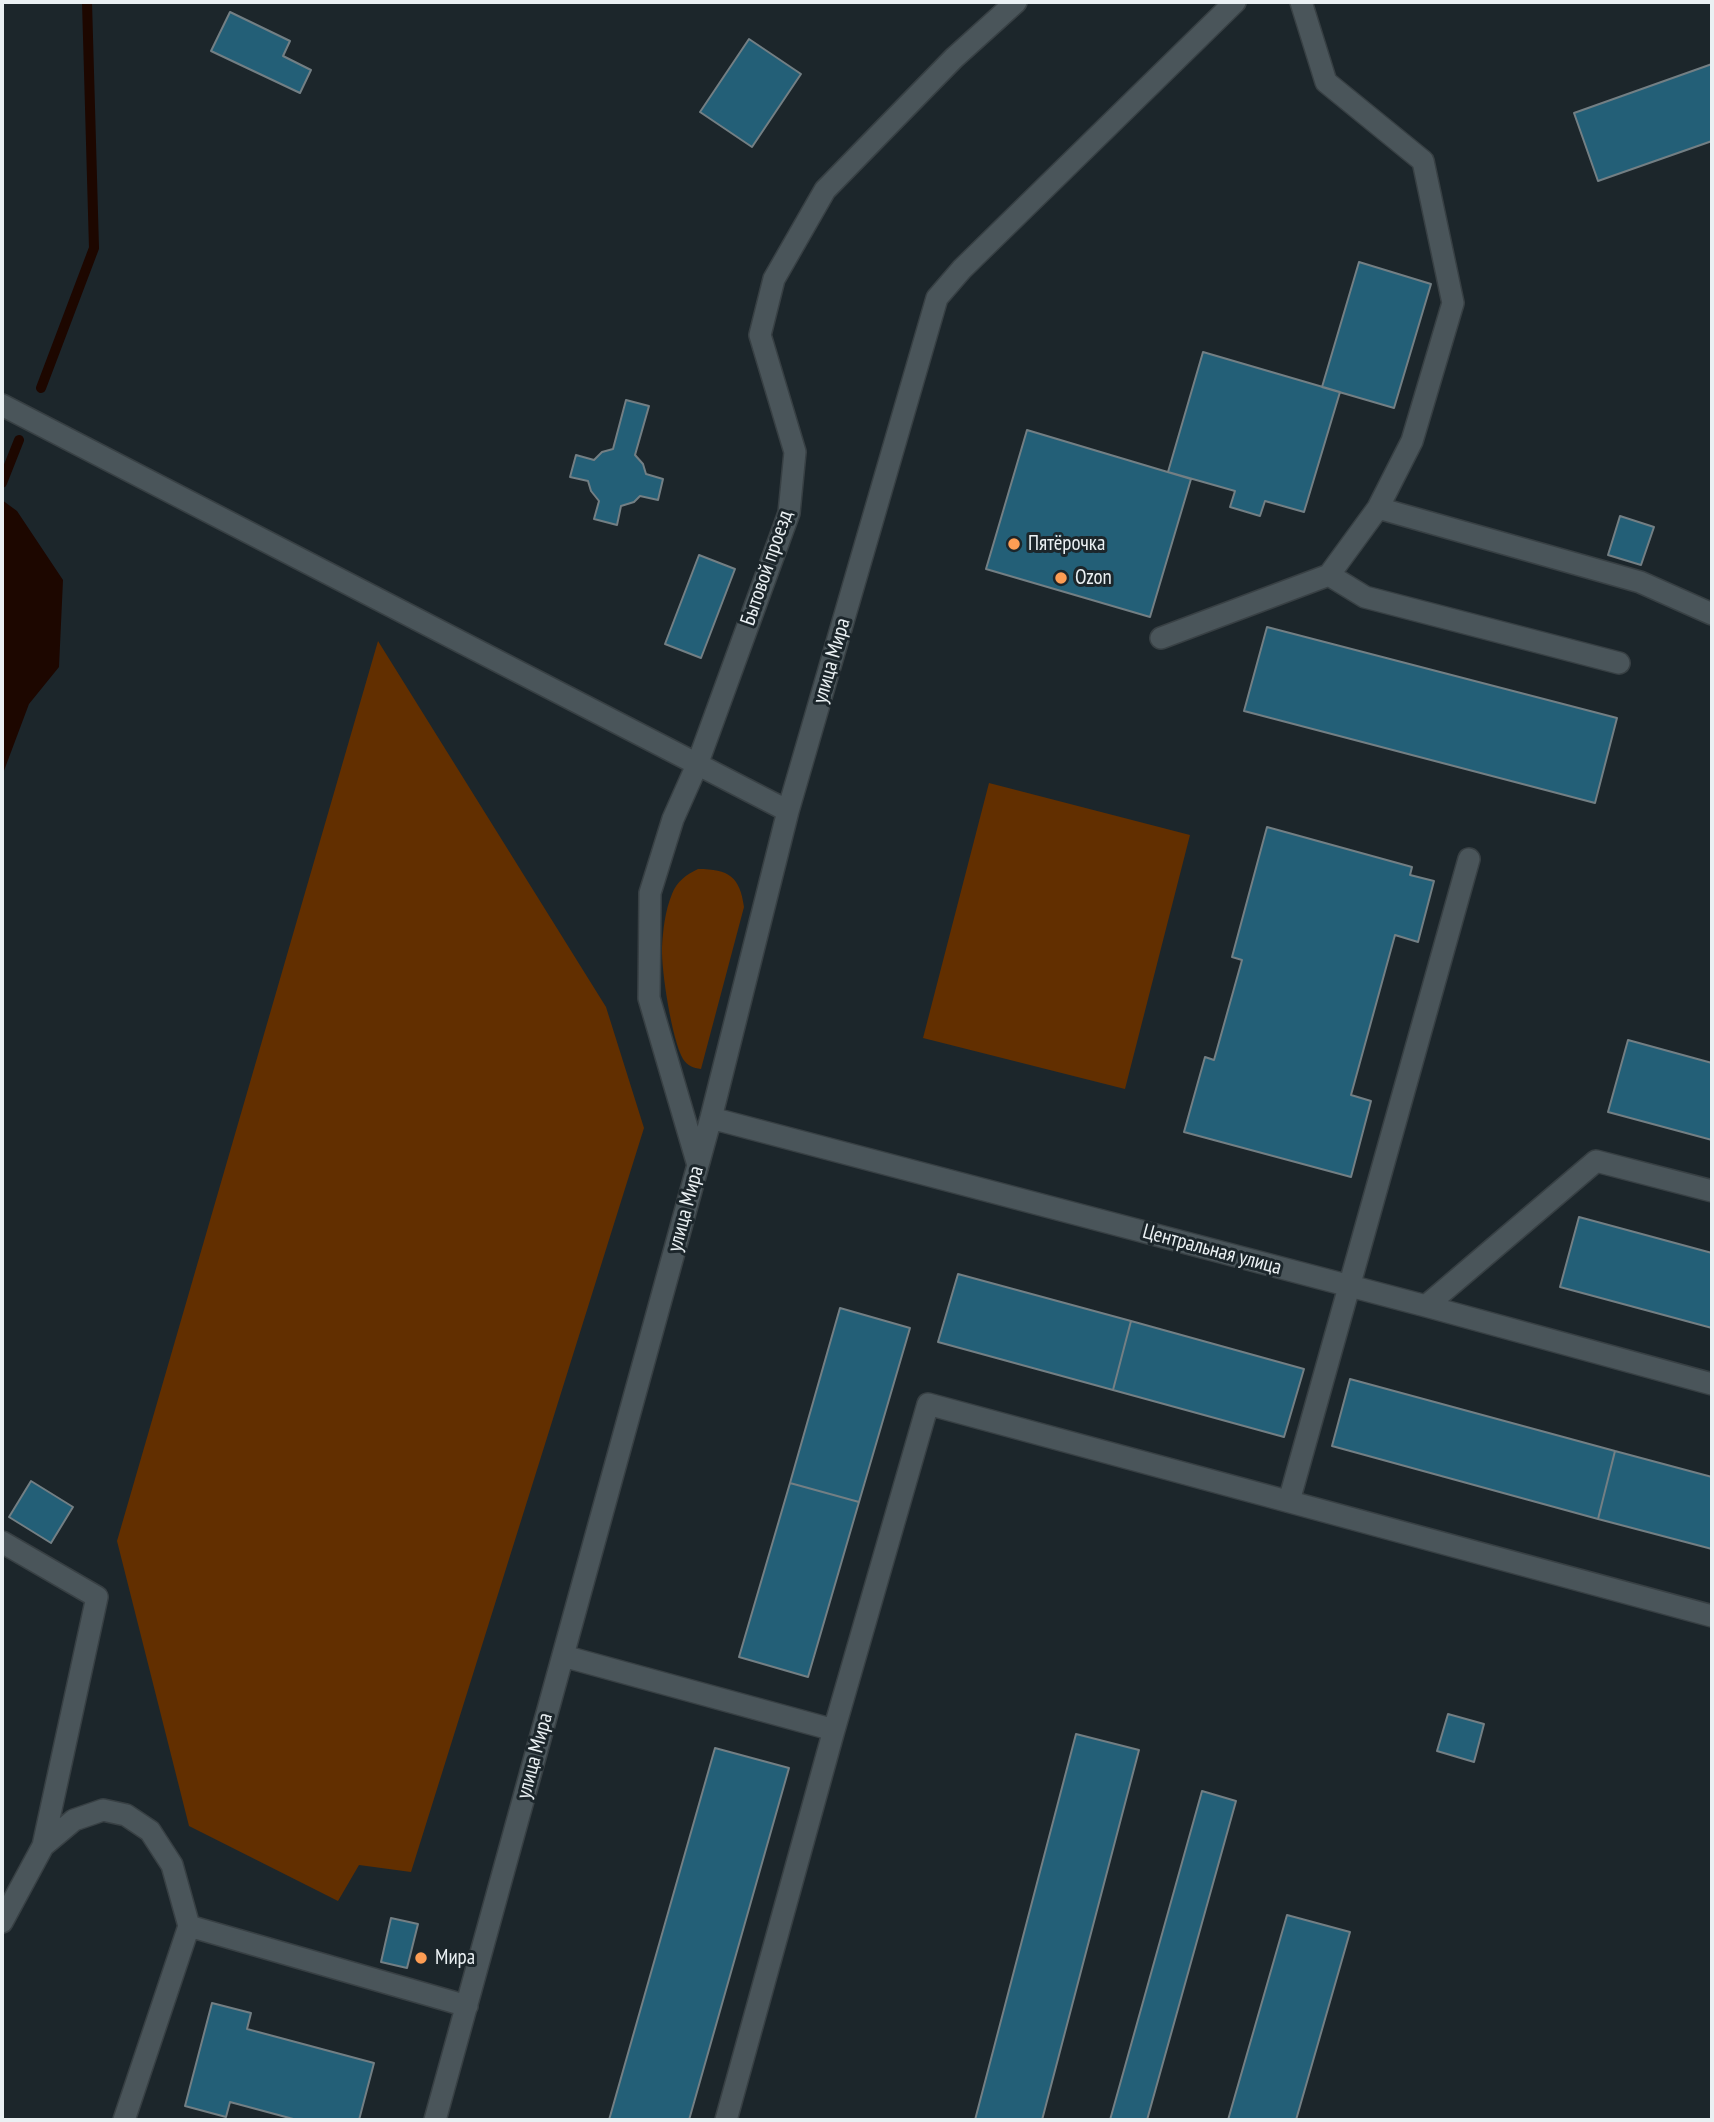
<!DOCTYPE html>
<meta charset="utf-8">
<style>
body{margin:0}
#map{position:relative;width:1714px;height:2122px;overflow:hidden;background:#1c262b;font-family:"PT Sans Narrow",sans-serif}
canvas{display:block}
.frame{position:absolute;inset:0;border:4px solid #eaf0f3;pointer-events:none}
</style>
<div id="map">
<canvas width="1714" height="2122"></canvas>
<div class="frame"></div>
</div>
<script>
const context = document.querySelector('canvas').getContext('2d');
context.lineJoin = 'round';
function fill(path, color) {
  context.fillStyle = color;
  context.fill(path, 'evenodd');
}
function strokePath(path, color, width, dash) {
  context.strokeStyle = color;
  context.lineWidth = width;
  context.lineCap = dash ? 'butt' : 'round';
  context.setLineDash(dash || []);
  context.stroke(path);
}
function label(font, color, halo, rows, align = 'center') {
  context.font = font + ' "PT Sans Narrow",sans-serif';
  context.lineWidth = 6;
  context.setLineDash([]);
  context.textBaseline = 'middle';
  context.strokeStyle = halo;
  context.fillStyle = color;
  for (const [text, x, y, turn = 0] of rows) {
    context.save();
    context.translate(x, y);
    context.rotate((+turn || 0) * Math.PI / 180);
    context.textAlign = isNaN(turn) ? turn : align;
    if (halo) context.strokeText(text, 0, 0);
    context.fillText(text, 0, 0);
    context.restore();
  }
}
fill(new Path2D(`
 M378,641L606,1007L644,1128L411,1872L359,1865L338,1901L189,1826L117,1541Z
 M989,783L1190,835L1125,1089L923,1038Z
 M698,869C729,869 740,877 744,907L701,1069C693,1068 688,1066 683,1059C672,1040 661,970 662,947C663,930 665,911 672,894C677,881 686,875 698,869Z`), '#622f00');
fill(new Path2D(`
 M2,500L17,511L63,580L59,667L29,704L2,776Z`), '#1d0700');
strokePath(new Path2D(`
 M41,388L94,248L87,2
 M2,483L19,440`), '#1d0700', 10);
const building = new Path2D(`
 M230,12L290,41L283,56L311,70L300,93L211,51Z
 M749,39L801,74L752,147L700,112Z
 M1712,64V141L1598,181L1574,113Z
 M1359,262L1431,284L1394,408L1322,387Z
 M1203,352L1340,392L1304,512L1265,501L1260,516L1230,507L1235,491L1168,472Z
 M626,400L649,406L635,455L643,464L646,474L663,479L658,500L640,496L634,502L621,506L617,525L594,519L599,501L591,491L588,481L570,477L576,455L594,460L602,452L613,449Z
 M1027,430L1191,479L1150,617L986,569Z
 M1620,516L1654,527L1641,565L1608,555Z
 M699,555L735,569L701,658L665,644Z
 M1267,627L1617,718L1595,803L1244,711Z
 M1267,827L1412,867L1410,875L1434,881L1418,942L1395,935L1351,1095L1371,1101L1351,1177L1184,1132L1205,1057L1214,1060L1242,960L1232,957Z
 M1628,1040L1712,1063V1140L1608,1112Z
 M1579,1217L1712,1253V1328L1560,1287Z
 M958,1274L1131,1321L1113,1390L938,1342Z
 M840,1308L910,1328L859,1502L790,1483Z
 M1131,1321L1304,1369L1284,1437L1113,1390Z
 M1350,1379L1615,1451L1598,1519L1332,1446Z
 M1615,1451L1712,1477V1549L1598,1519Z
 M31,1481L73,1507L51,1543L9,1517Z
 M790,1483L859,1502L808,1677L739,1657Z
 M1448,1714L1484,1724L1474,1762L1437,1751Z
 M1076,1734L1139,1750L1042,2120H975Z
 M715,1748L789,1768L689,2120H609Z
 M1202,1791L1236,1801L1147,2120H1110Z
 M1287,1915L1350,1932L1296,2120H1228Z
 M391,1918L418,1924L407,1968L381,1962Z
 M212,2003L251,2013L247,2029L374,2063L359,2120H297L230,2102L226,2117L185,2106Z`);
fill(building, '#235f77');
strokePath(building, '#737f84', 2);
const minor = new Path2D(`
 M2,405L788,811
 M1378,508L1640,582L1712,614
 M1329,575L1365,597L1619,663
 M1161,638L1329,575L1378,508L1412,441L1453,303L1423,161L1326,82L1301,2
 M711,1118L1426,1306L1712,1384
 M698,1165L649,998L650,893L673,819L697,765L789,513L795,452L760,335L774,279L825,190L954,58L1016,2
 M1426,1306L1596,1161L1712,1191
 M1289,1501L1469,859
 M2,1542L97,1597L43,1846
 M563,1656L834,1730L928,1404L1712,1616
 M2,1922L43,1846L74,1820L103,1810L126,1815L150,1831L172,1865L189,1926
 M124,2120L189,1926L467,2006
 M435,2120L711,1118L788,811L937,298L962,269L1235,2
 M726,2120L834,1730`);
strokePath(minor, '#384044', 24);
strokePath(minor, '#4a555a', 21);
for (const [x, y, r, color] of [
 [1014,544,7,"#fd9d54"],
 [1061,578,7,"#fd9d54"],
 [421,1958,7,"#fd9d54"]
]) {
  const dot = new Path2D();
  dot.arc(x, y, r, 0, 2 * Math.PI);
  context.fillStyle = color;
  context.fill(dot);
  strokePath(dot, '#1c262b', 2.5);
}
label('21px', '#eaf0f3', '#1c262b', [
 ["Пятёрочка",1028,544],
 ["Ozon",1075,578],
 ["Мира",435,1958]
], 'left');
label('21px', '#eaf0f3', '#1c262b', [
 ["Бытовой проезд",767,568,-71],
 ["улица Мира",832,661,-74],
 ["улица Мира",686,1209,-75],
 ["Центральная улица",1212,1250,15],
 ["улица Мира",535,1756,-75]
]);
</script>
